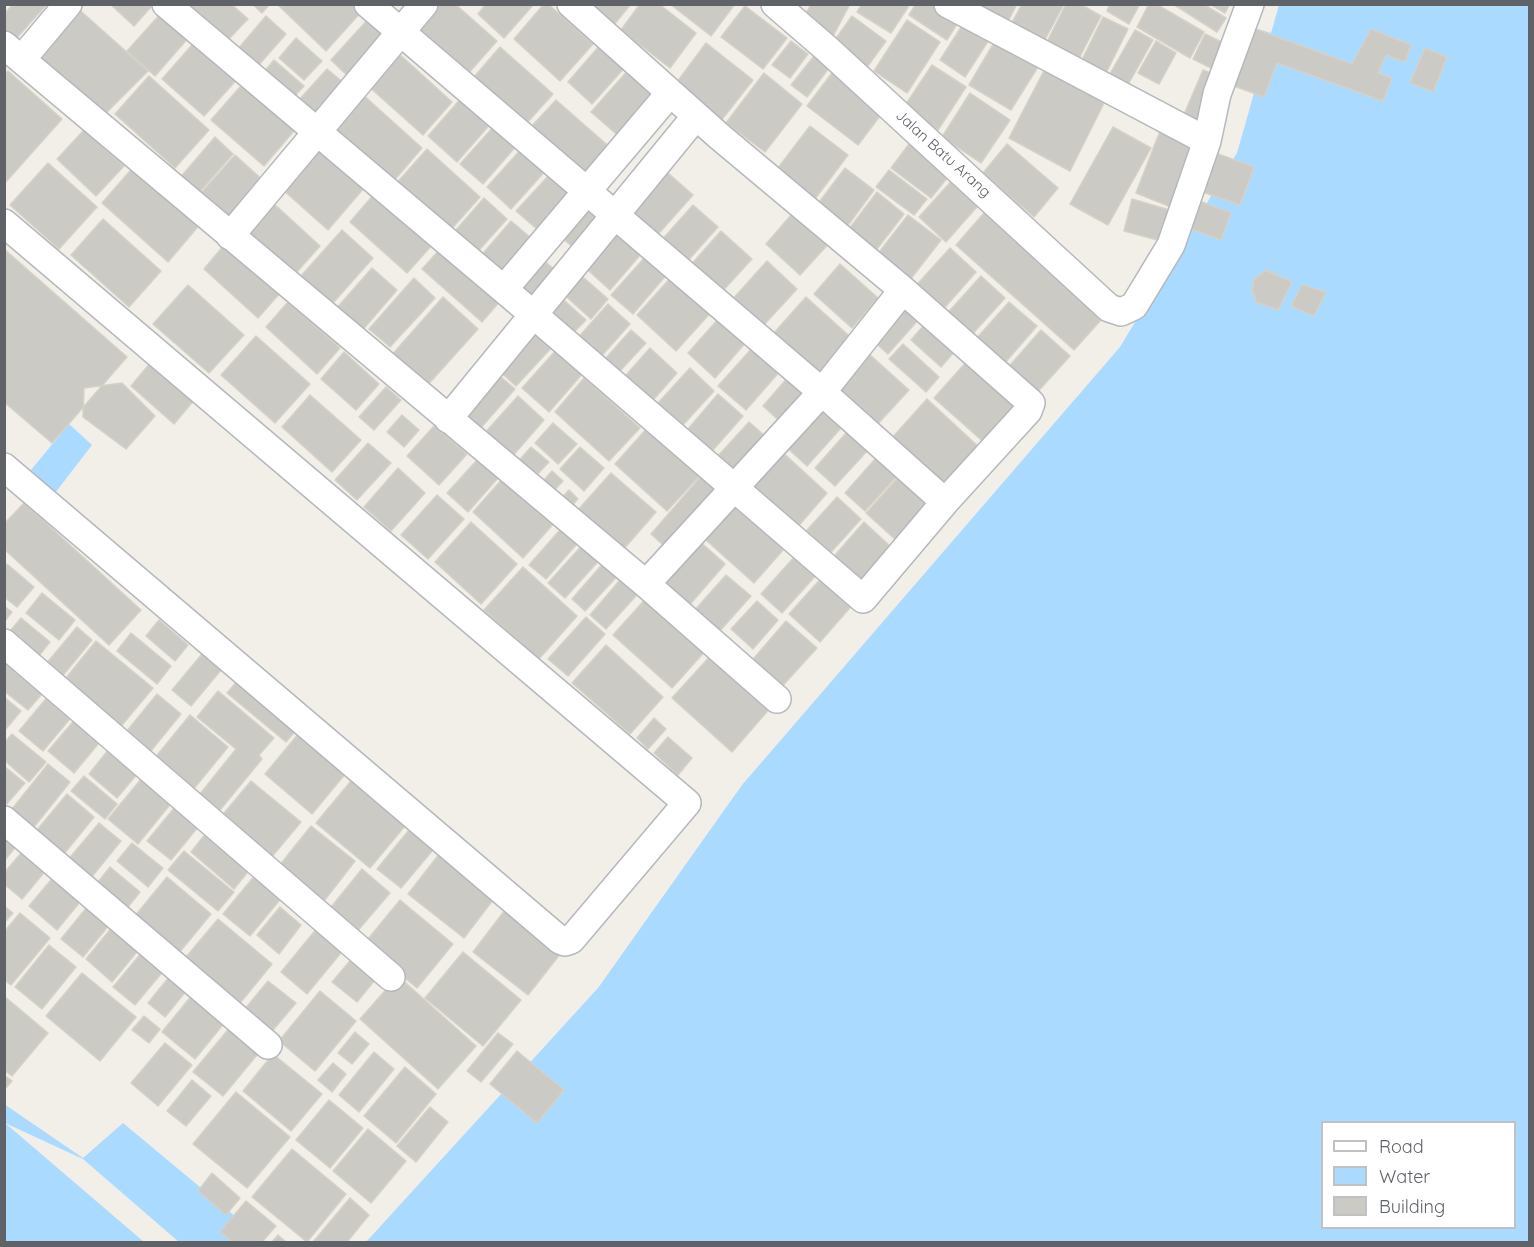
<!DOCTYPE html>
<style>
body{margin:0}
#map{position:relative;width:1534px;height:1247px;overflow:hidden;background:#f1efe8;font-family:Quicksand,sans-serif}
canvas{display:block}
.frame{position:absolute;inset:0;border:6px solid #5f6368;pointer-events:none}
.legend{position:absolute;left:1321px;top:1121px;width:195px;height:108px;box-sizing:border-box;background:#fff;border:2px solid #bfc1c3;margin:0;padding:8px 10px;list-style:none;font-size:18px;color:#5f6368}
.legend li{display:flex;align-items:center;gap:12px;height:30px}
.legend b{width:30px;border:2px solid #bfc1c3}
</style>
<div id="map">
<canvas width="1534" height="1247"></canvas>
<div class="frame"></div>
<ul class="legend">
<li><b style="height:8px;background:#fff"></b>Road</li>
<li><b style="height:16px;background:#aadaff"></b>Water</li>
<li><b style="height:16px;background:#cccac5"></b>Building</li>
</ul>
</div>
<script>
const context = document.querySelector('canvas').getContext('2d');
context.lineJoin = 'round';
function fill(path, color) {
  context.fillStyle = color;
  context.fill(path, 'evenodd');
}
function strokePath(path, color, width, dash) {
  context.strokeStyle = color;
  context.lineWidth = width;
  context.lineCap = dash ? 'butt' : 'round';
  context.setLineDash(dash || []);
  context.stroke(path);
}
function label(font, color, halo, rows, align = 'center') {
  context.font = font + ' Quicksand,sans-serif';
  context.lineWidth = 6;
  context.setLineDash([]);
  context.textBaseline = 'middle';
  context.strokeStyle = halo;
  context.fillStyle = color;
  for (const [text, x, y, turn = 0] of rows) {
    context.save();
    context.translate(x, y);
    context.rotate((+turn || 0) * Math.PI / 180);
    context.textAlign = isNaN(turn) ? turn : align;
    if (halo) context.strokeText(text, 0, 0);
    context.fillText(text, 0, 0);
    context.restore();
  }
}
fill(new Path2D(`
 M1279,5H1529V1242H366L598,988L742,785L1120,347L1237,153L1264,58L1247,26L1271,33ZM1322,1122H1514V1228H1322Z
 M69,424L92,445L55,493L31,470Z
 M4,1104L83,1158L123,1123L266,1242H5Z`), '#aadaff');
fill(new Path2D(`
 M5,1123L83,1159L179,1242H144Z`), '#f1efe8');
const building = new Path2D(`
 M13,4H47L14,41L4,33V14Z
 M110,4H149L151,7L134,26Z
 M187,4H231L248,19L226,42Z
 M252,4H270L262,13Z
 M277,4H355L362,11L326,51Z
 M431,4H455L497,41L466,76L410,30Z
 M486,4H534L504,38L478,14Z
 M544,4H548L593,44L560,81L514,39Z
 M588,4H631L613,26Z
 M640,4H659L696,33L670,68L621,30Z
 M670,4H735L711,36Z
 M811,4H850L832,38L802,22Z
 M862,4H910L891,33L857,12Z
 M916,4H938L960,19L947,40L909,15Z
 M971,4H1017L1006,25Z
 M1022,4H1064L1041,47L1009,28Z
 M1066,4H1080L1101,16L1076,64L1044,48Z
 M1110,4H1140L1129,24L1107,11Z
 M1149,4H1156L1204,32L1190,58L1137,27Z
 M1173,4H1203L1226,18L1217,32Z
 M1210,4H1230L1225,13Z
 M75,6L148,71L101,118L36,55Z
 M745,6L787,38L763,69L721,37Z
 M163,11L190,36L155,76L127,51Z
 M266,16L286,34L257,67L237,50Z
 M852,16L886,41L865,70L831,45Z
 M370,17L392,37L353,81L331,60Z
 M1103,17L1128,29L1104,77L1080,64Z
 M967,18L992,35L965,77L940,60Z
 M907,20L940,42L907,93L874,71Z
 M1247,26L1352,64L1371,29L1411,45L1405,62L1386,55L1378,73L1392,78L1383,101L1277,63L1264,97L1226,83Z
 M1135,30L1153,40L1125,90L1107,79Z
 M1205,34L1232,47L1219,72L1193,59Z
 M998,36L1041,62L1011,110L969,85Z
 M199,37L241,75L204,116L162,79Z
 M296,38L322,61L304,80L279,58Z
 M791,41L808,54L790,78L772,65Z
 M1156,41L1176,53L1159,84L1138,73Z
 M706,43L753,80L720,122L674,86Z
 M601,44L626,66L592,104L568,82Z
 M500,47L553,94L525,125L473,78Z
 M1425,48L1447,57L1433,92L1410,83Z
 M397,52L452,102L423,135L367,85Z
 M814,56L829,68L807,97L791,85Z
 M274,60L304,86L292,99L263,73Z
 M932,65L966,87L938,130L904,107Z
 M1047,65L1107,97L1070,171L1009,138Z
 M630,68L660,95L621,138L591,112Z
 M327,69L351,89L322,122L298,101Z
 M835,69L886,108L858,145L807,106Z
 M1203,70L1221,77L1197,132L1180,124Z
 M8,71L62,119L4,184V75Z
 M764,73L802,104L765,152L726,123Z
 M149,76L209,130L175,168L115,114Z
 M247,79L299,125L264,166L211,120Z
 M361,93L422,148L392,183L330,128Z
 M970,93L1010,120L981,163L942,137Z
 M464,95L493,121L457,162L428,136Z
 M556,100L613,150L586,181L529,129Z
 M496,124L518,144L483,184L460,164Z
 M810,126L848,155L809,207L771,177Z
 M1113,127L1151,148L1108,225L1070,204Z
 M84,130L124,166L96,196L57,159Z
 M1160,131L1196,146L1171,207L1136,193Z
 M215,137L233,154L197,195L179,179Z
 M912,140L952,172L931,198L891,168Z
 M1007,144L1058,188L1034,217L983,173Z
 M524,146L548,168L511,209L487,187Z
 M319,147L364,188L328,230L282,189Z
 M427,149L480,197L447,234L394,186Z
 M1210,151L1254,167L1240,205L1197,190Z
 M235,155L266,183L233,219L202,192Z
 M48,163L97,207L59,249L10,205Z
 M136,164L201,223L168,262L102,203Z
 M660,166L693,195L653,240L621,210Z
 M845,168L874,190L846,228L817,205Z
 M889,170L927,199L914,215L876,187Z
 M550,174L578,199L545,236L516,211Z
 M956,176L983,200L946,242L919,217Z
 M877,192L904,214L870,258L843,237Z
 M375,193L433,244L407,273L350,222Z
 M484,198L507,219L472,258L449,238Z
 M586,199L603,214L574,248L556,233Z
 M1132,199L1173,211L1165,242L1124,231Z
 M1194,199L1231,213L1221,240L1184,226Z
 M273,203L320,246L296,273L248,231Z
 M693,205L718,227L685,264L660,242Z
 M991,205L1109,311L1074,350L956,245Z
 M798,207L833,239L800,275L766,244Z
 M908,215L941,240L906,285L873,260Z
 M103,219L161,271L129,307L71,255Z
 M511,221L538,244L505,281L479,258Z
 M610,228L641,254L610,290L580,263Z
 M342,230L373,258L332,304L301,276Z
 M721,231L752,259L719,295L688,268Z
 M225,244L280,293L258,318L204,269Z
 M442,247L501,300L482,322L422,269Z
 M950,248L976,272L939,314L912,290Z
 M4,249L127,357L52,443L4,402Z
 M647,255L668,273L633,314L611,295Z
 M542,259L561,275L535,305L516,288Z
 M767,261L797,289L761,328L731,301Z
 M840,264L878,298L852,328L814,294Z
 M372,268L397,290L360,333L335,310Z
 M1266,270L1292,282L1278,310L1256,302L1252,290L1254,279Z
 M576,271L608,299L591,319L559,290Z
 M674,274L714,309L676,351L637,315Z
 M981,276L1005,298L968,339L943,318Z
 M414,278L435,298L390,347L369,329Z
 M188,285L244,335L209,373L153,324Z
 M1302,285L1326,292L1314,316L1291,306Z
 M557,294L586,320L571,335L543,310Z
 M443,297L478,329L425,388L390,357Z
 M806,297L857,343L825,380L773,334Z
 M903,301L920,318L888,354L870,338Z
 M288,302L340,348L317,374L266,327Z
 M1009,302L1037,326L1003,365L975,340Z
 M608,304L630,324L598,360L576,340Z
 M720,317L747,341L715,378L688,353Z
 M925,324L955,351L941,367L911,340Z
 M532,327L553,346L516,386L495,367Z
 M631,330L646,343L619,372L605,359Z
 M1041,330L1070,356L1033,397L1004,372Z
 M256,336L310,384L275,423L221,375Z
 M903,344L939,377L926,392L889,359Z
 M754,346L781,370L746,410L718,386Z
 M558,348L584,372L549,412L522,388Z
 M650,348L677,373L647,407L619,383Z
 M344,352L379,384L356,410L321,379Z
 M869,354L909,390L875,427L836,392Z
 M968,360L1021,407L987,445L934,398Z
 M151,362L195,399L174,424L131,386Z
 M690,368L714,391L683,425L658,403Z
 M494,371L515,389L479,430L459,412Z
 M789,376L811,396L785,426L763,406Z
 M584,378L640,428L609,461L555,412Z
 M122,383L155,416L126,449L83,417L84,388Z
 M386,387L401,400L374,430L359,417Z
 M718,394L743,416L706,458L682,436Z
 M310,395L361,440L332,472L282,427Z
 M518,396L544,420L510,459L483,435Z
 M927,399L981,449L945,490L890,440Z
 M816,406L841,428L807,466L783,444Z
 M402,415L419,430L404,447L387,432Z
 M749,422L773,443L740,480L716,458Z
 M553,423L577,444L558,464L535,443Z
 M434,426L467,454L439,485L407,456Z
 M649,426L702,473L667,511L615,464Z
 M847,432L868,450L835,486L815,468Z
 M368,443L391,463L357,500L335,480Z
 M531,447L549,462L532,480L515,465Z
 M580,447L604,468L584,491L560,469Z
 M780,450L827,493L795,530L747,487Z
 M876,458L897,476L865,511L845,493Z
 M478,459L498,478L468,512L447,493Z
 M398,468L425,493L391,531L364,507Z
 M552,471L563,481L549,496L539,486Z
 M903,472L934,500L897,541L866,513Z
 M611,473L656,512L622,551L577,511Z
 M703,474L723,492L671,552L651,534Z
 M505,476L556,521L523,558L473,512Z
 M569,490L578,499L564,514L555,505Z
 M437,495L464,519L428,559L401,535Z
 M837,497L861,519L823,561L799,539Z
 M727,498L784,549L754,583L697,532Z
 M24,503L141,610L109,645L4,549V524Z
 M471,522L517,564L481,604L435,562Z
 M864,522L892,548L857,588L829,562Z
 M566,523L582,538L546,579L529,565Z
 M696,538L725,564L686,609L656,582Z
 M586,541L603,556L565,598L548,583Z
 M797,554L818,573L782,613L761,594Z
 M607,559L622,571L585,611L572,599Z
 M7,564L34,587L17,607L4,597V567Z
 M523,567L577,616L539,659L484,610Z
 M626,573L643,588L606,629L590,615Z
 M825,574L855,602L820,642L789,614Z
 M726,575L751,596L718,633L694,611Z
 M42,593L75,620L59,640L26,613Z
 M649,595L708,648L672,688L613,635Z
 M757,601L778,620L753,649L731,629Z
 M4,606L12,612L4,622Z
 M586,617L605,634L568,676L548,659Z
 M21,618L50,642L34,662L5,637Z
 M159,620L188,645L175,661L146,636Z
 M786,621L817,648L777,692L748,665Z
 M77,627L92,640L56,684L40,671Z
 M131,633L171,666L157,684L117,651Z
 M96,641L153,688L117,731L61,684Z
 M606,645L663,697L630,734L572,683Z
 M4,651L48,687L28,710L4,691Z
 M713,653L772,706L732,752L672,698Z
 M202,654L221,670L191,706L172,690Z
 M244,673L303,722L286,742L227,693Z
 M218,691L274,738L259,755L262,759L220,810L200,794L236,749L197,717Z
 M50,694L74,714L43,751L19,731Z
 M157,694L181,714L146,757L122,737Z
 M4,697L21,711L5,730H4Z
 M190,715L228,747L192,791L154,759Z
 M78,716L104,737L74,773L48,751Z
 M654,718L666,729L648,749L637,738Z
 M304,727L351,767L312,814L265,774Z
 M12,734L46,762L29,782L4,760V743Z
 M668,737L692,758L678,775L654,753Z
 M113,744L142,768L117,798L89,774Z
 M48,764L70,782L30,832L8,814Z
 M4,766L25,783L4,807Z
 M147,772L177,796L138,844L108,819Z
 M84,776L117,804L105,819L71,791Z
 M251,781L301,822L270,859L220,818Z
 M351,781L405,826L370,868L316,823Z
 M67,794L94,817L60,859L32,836Z
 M180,801L203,821L171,860L147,841Z
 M4,823L23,838L4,861Z
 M99,823L121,841L90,879L67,861Z
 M311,826L355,861L324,901L279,866Z
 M211,827L255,863L234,889L191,852Z
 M409,830L433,850L401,888L377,869Z
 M132,843L163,868L148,887L117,861Z
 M29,844L52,863L22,899L4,884V873Z
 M184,851L234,892L218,911L168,870Z
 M440,853L496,896L464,938L408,894Z
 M110,867L140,892L124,912L94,887Z
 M261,868L288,890L250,936L223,914Z
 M362,869L390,893L354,935L327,912Z
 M56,874L84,897L57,930L29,906Z
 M167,877L211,914L174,959L130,922Z
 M400,900L453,944L417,988L364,944Z
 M92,901L114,919L83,957L61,939Z
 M4,906L13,913L4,923Z
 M280,907L301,925L279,954L257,935Z
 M505,910L561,953L528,995L473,952Z
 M20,913L50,938L11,985L4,980V932Z
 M218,919L272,964L236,1008L181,963Z
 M118,920L145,942L112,982L86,959Z
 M323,921L349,943L307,994L281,972Z
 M49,945L76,967L42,1009L15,987Z
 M148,945L170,963L135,1005L113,987Z
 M463,952L521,1000L483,1046L425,998Z
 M355,955L379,975L357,1002L332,982Z
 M174,971L191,985L165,1017L148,1003Z
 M82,973L136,1017L100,1061L46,1016Z
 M398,976L476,1046L438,1089L360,1019Z
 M268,981L296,1003L267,1037L240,1015Z
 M197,989L230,1016L195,1059L162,1032Z
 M320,991L356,1021L315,1071L279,1041Z
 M4,996L48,1033L12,1076L4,1070Z
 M144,1016L160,1029L149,1043L132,1030Z
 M236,1020L266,1044L223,1096L193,1072Z
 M355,1032L369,1044L352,1064L338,1053Z
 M498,1033L513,1044L481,1082L467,1071Z
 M165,1043L192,1065L158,1106L131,1083Z
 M517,1051L564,1090L537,1123L490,1084Z
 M374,1052L394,1069L359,1112L339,1095Z
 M273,1054L322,1094L291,1131L243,1091Z
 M333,1063L346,1074L332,1092L318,1080Z
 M405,1067L436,1094L396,1143L364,1116Z
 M4,1075L12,1081L4,1090Z
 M192,1080L211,1096L186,1126L167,1111Z
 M236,1092L290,1137L247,1188L193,1144Z
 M329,1100L363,1128L330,1168L296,1140Z
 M430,1107L448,1122L416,1162L397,1146Z
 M368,1129L406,1161L371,1203L333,1171Z
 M292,1149L346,1194L307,1242L252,1197Z
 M212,1173L240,1198L226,1215L198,1191Z
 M350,1198L369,1215L347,1242H313Z
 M246,1201L276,1226L262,1242H233L220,1232Z
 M278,1235L286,1242H272Z`);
fill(building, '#cccac5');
strokePath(building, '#d6d1c6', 1.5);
const minor = new Path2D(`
 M166,4L534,315L863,599L945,502L1028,411L1031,403L903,290L720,137L571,4
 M368,4L822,392L945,502
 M775,4L826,48L1109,308L1121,312L1134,306L1171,245L1207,141L1217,94L1250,4
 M948,4L1207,141
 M4,45L646,584L777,699
 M22,59L68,4
 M4,223L687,803L571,940L565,942L560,940L4,467
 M230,236L424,4
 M504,289L670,93
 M448,419L696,116
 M646,584L822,392L903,290
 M4,643L391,977
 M4,820L268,1045`);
strokePath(minor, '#b5b8bc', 30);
strokePath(minor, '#fff', 27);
label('15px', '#5f6368', '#fff', [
 ["Jalan Batu Arang",943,154,42]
]);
</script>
